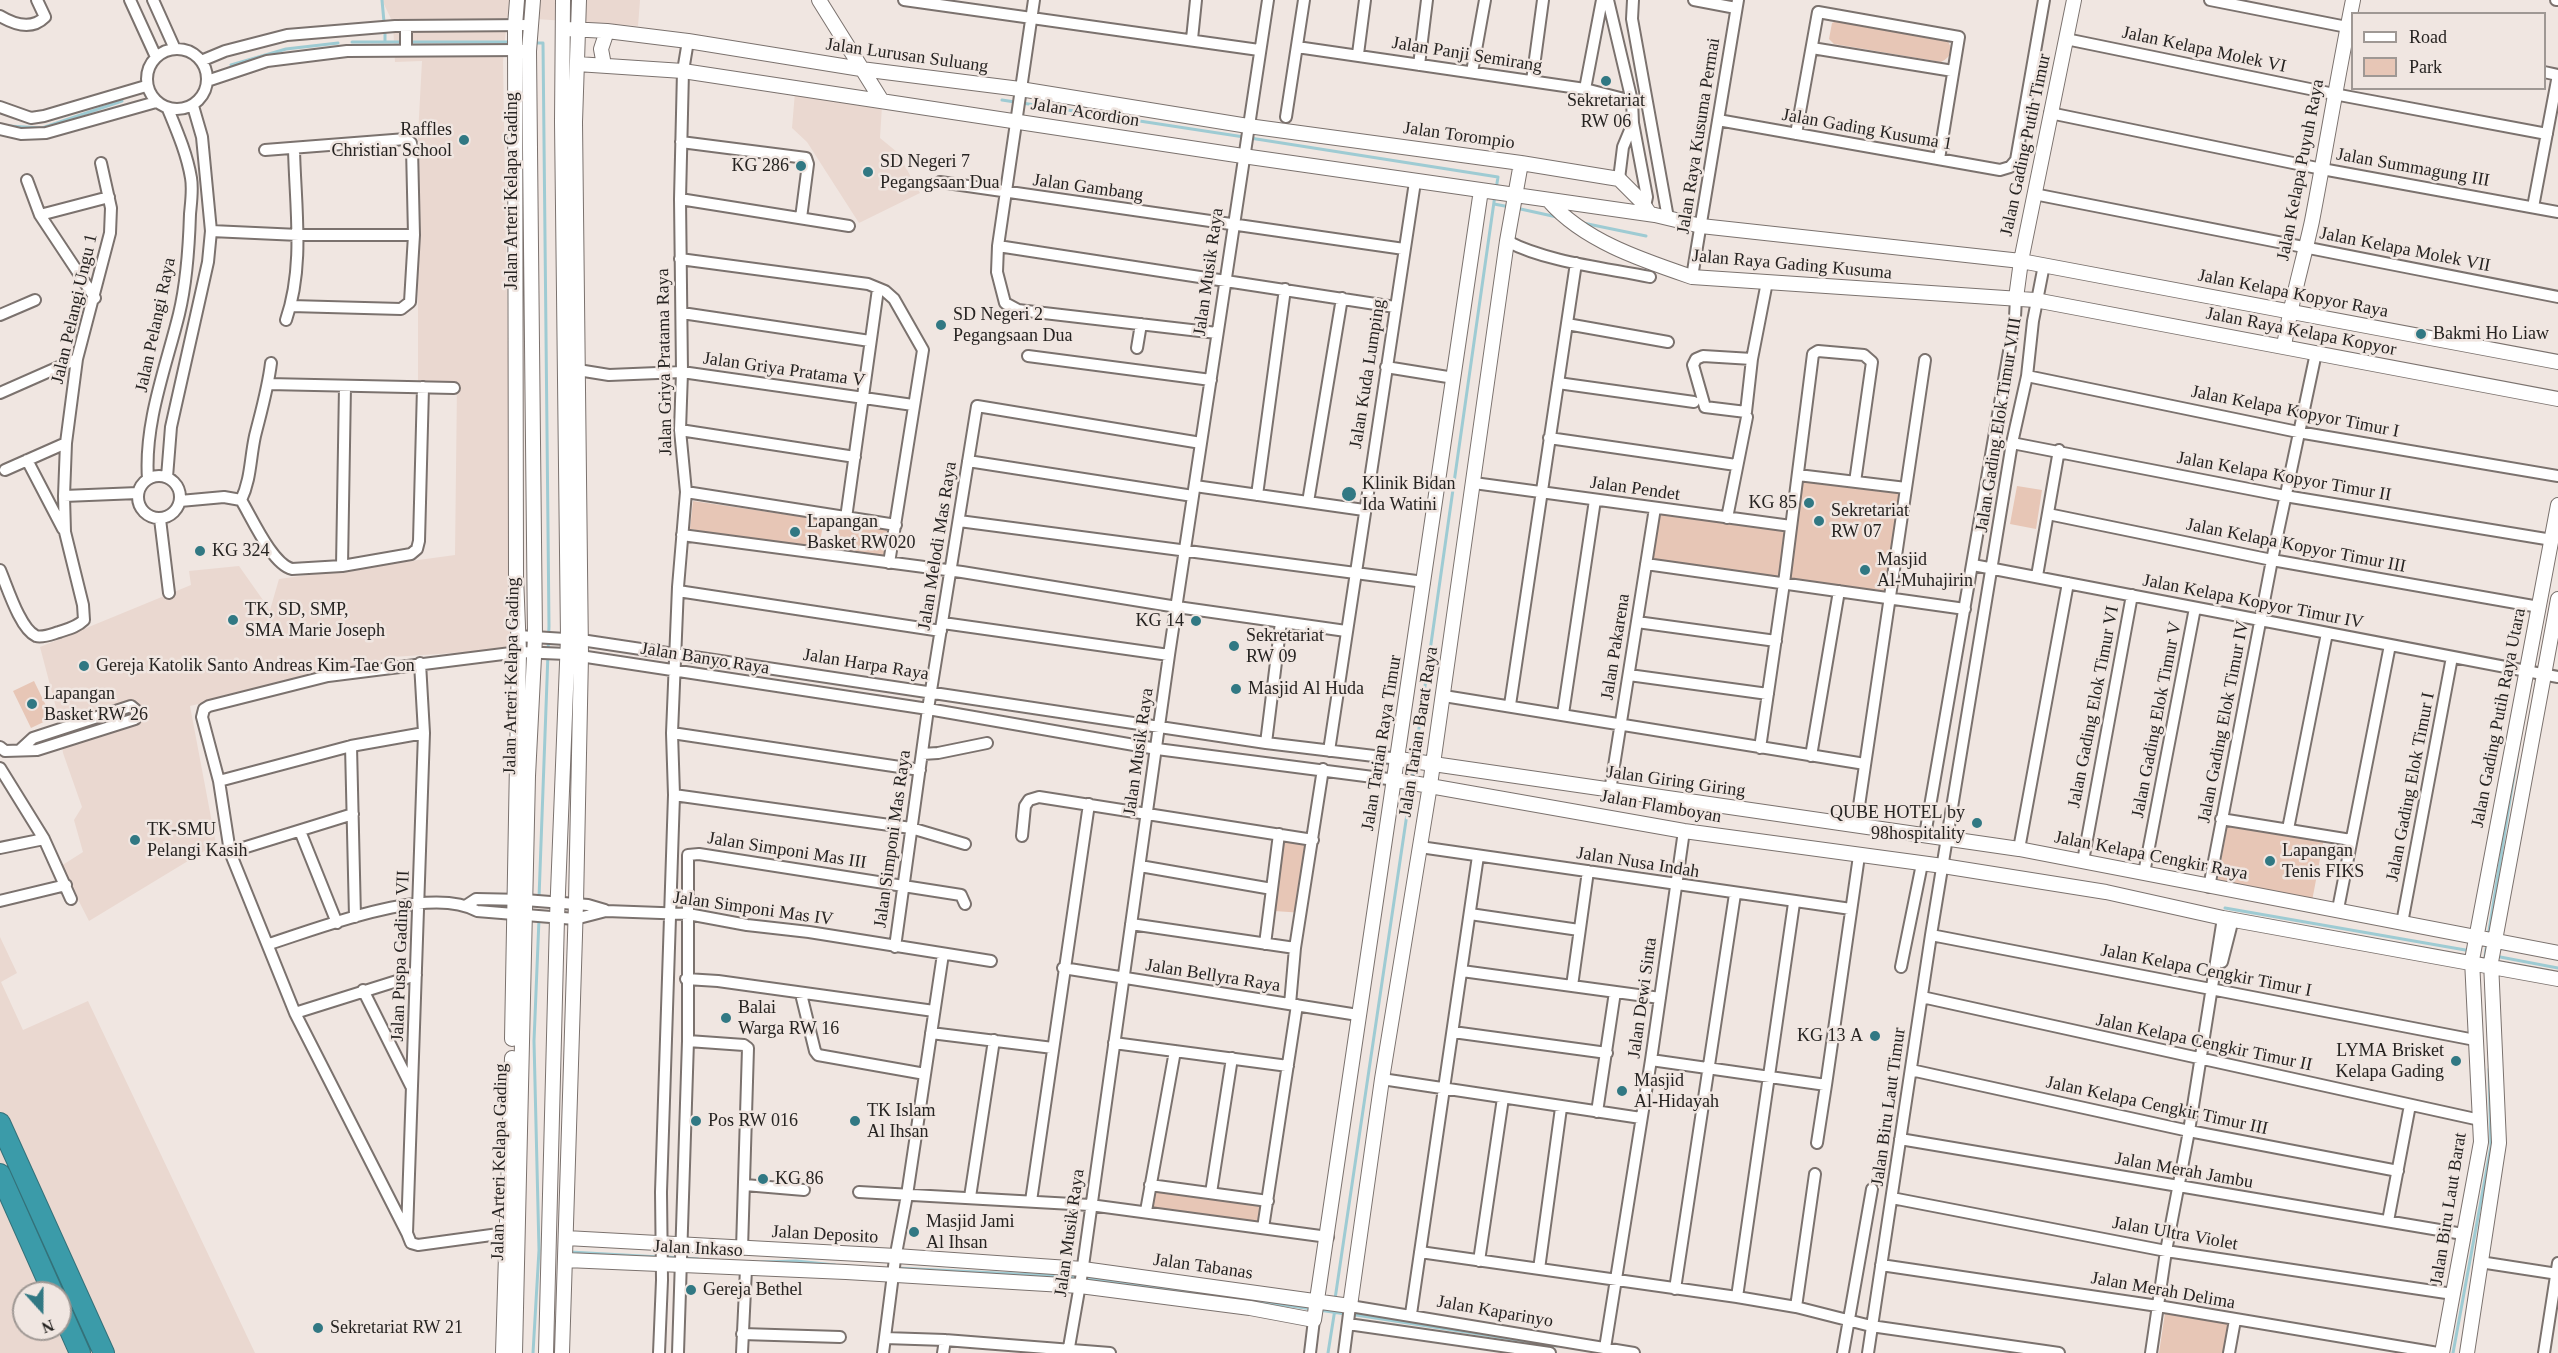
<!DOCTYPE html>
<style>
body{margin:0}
#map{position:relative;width:2558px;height:1353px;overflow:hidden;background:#f0e6e1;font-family:Georgia,serif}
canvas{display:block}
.legend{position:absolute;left:2351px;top:12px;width:195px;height:78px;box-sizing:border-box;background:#f0e6e1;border:2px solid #9f9894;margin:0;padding:8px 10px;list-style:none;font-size:18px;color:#262321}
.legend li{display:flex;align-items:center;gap:12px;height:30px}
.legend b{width:30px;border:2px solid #9f9894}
.north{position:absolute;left:12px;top:1281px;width:60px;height:60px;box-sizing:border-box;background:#f0e6e1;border:2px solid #9f9894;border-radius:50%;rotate:159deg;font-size:16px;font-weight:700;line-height:24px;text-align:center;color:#262321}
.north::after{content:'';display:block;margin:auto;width:21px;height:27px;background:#317883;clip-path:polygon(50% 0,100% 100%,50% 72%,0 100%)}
</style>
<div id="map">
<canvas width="2558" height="1353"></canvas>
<ul class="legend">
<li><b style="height:8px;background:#fff"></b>Road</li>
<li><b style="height:16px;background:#e7c6b6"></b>Park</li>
</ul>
<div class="north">N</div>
</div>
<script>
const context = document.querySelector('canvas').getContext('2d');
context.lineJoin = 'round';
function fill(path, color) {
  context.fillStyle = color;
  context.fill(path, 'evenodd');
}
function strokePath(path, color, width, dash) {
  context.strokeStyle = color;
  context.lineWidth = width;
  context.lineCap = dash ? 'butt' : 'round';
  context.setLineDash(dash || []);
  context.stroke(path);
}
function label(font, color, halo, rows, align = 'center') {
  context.font = font + ' Georgia,serif';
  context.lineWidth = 5;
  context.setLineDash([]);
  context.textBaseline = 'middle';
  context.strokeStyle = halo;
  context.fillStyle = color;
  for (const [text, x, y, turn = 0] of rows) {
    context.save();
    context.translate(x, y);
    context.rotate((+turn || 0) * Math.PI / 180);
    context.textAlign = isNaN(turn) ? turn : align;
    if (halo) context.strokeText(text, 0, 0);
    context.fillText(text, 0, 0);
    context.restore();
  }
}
fill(new Path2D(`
 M382,0H640L638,26L507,17L503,62L513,649L393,657L190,706L216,844L89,921L61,866L83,852L74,820L82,807L63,753L59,719L40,647L191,585L189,571L239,566L270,610L279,579L455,555L457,385L418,384V135L422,61L395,62L393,23Z
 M795,92L882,106L880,138L897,152L920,193L859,223L807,142L792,128Z
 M0,937L17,973L1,982L23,1030L88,1001L255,1353H0ZM24,1293H60V1329H24Z`), '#ead8d0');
fill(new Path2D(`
 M1838,20L1946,39C1954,48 1952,57 1941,62L1834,44L1829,39L1832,23Z
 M1803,479L1902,493L1887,593L1652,559L1658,512L1794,532Z
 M2017,486L2042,490L2036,529L2010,524Z
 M693,501L824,520L818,552L690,529Z
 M833,519L892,528L887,558L828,550L829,540L837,541L840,523L832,522Z
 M34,681L52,718L31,728L13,691Z
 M2228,822L2324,838L2312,901L2217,884Z
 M1281,836L1310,842L1304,913L1274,911Z
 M1154,1191L1261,1206L1257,1227L1150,1208Z
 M2165,1313L2230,1324L2225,1353H2159Z`), '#e7c6b6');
strokePath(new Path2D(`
 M382,0L384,22
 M385,31V42
 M352,42H512
 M534,43H543L549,626L539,898
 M231,65L286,49L338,43
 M1002,100L1015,102
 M1022,103L1244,137
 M8,126L42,128L122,101
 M1250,138L1498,177L1496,189
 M1494,204L1510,207
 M1516,208L1557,217
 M1583,223L1646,236
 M1415,756L1495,195
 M1412,780L1414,766
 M2225,908L2471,951
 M2488,937L2517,756
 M2495,956L2558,968
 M2485,957L2487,943
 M570,1252L659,1257
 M665,1257L698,1259
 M761,1262L796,1261L835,1265
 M896,1268L1078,1277
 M1085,1278L1313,1309
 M1335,1299L1411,787
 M1319,1310L1346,1314
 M1356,1315L1557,1346
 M533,1353L539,1250L534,1041L539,919
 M1328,1353L1335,1309
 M2453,1353L2491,1146L2489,1069`), '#9ecbd3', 3);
const minor = new Path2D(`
 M130,0L156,57
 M153,0L175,49
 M904,0L1259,50
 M1034,0L998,246L997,272L1005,303L1018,310L1217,333
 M1608,0L1632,101L1633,123L1647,197L1644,211
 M1633,0L1632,19L1668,218
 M1694,0L1736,8
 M2210,0L2352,28
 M2556,0H2558
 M0,16C15,25 32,30 45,17L37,0
 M1192,39L1196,0
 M2066,39L2334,94L2547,134
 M1297,47L1585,89L1632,101
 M1812,48L1953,71
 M147 79a30 30 0 1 1 60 0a30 30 0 1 1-60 0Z
 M406,49V26
 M1358,54L1365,0
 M201,61L225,51L287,35L395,26L531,25
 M1419,65L1427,0
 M1472,72L1485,0
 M2544,72L2558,75
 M207,81L267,61L347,51L523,50
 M1532,81L1543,0
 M1585,89L1602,0
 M0,107L31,118L44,116L146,86
 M2050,113L2322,169L2558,212
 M1286,117L1304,0
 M1718,120L2000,170L2010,167L2016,160L2044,0
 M0,129L21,134L46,133L156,102
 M1796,134L1818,12L1959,37L1939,159
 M681,142L806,158L808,164L801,218
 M265,150L406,139L411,143L412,148L414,235L410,302L401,309L291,306
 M1619,179L1623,147L1633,123
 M27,180L40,215L95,298
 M940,182L1404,249
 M2034,194L2558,297
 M680,199L849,226
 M2533,207L2558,75
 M40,215L109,197
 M211,231L299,235H414
 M1507,241C1546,262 1606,268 1650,277
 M998,246L1395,307
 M680,259L868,284L885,291L894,299L923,350L889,563
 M1692,277L1738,0
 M682,313L870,341
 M0,315L35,300
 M286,320C305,265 295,205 294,148
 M1567,324L1668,342
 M1137,348L1141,324
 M1028,356L1211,380
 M1752,359L1703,356L1696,359L1693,365L1705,407L1746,412L1752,359L1767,282
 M271,363C268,388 261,412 255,436C250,459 251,479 241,500C252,518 272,564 292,569L342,566L411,554L417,549L419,541L423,387
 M1386,367L1454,378
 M578,370L609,375L682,372L913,405
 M2027,376L2298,432L2558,476
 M1558,383L1694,402
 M268,384L454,388
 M0,393L77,359
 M680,430L855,457
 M1549,438L1736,465
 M2012,443L2285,496L2552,540
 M27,460L63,529
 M968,461L1193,496
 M5,470L66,443
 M1798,475L1906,488
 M138 497a21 21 0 1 1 42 0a21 21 0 1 1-42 0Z
 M167,477L171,427L208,262L211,231L202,137L193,106
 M148,479C144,423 166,367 179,314C187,281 189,247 190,214C191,203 193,189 191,178C187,154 177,131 168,109
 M1474,483L1791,526
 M1195,486L1364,510
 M686,492L896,525
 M1257,495L1285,289
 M64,496L138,493
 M180,501L224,497L241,500
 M1308,502L1342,298
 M2048,514L2272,560L2539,607
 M846,518L878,289
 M1727,518L1747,417
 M160,519L169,593
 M959,521L1424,582
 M682,535L962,572L1177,607L1346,631
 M1646,564L1965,609
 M1973,565L2558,677
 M342,566L345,386
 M0,570C7,586 20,629 36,636C43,638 52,634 59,632C68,629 77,627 84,620L83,605L65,532L64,496L66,443L77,359L110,233L111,208L101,163
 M2037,576L2059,450
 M678,591L941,631
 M1637,622L1776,641
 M943,623L1169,655
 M518,636L581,640L1266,743L1399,759
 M420,663L424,733L407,1233L411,1243L418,1245L506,1233
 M1629,675L1768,694
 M1444,696L1865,764
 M1510,705L1576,263
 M1563,714L1595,500
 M672,733L920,770
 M1266,743L1281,622
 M351,746L355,917
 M0,747L5,751L37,750L135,719L137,711L131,706L33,738L20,750
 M1760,748L1784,583L1813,354L1818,351L1864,355L1872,362L1855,482
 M1329,751L1415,182
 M922,754L938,753L987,743
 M1811,756L1839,591
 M0,768L44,839L71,899
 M219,781L351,746L424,733
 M1610,791L1655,508
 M674,795L911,828L965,844
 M2221,819L2351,840
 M1856,826L1925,360
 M2288,829L2327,633
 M300,831L337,923
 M1925,835L2015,317L2016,298
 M1022,836L1025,806L1029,800L1039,797L1313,840
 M1420,847L1851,909
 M0,848L44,839
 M2019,849L2068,583
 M230,852L353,814
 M2083,861L2132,595
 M1140,866L1272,889L1265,944
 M2144,873L2195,608
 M2209,887L2272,560L2316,353
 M1272,889L1279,834
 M0,901L66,885
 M467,905L476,899L525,900L588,905L605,910
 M2338,909L2390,645
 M1470,914L1579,930
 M2402,923L2452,657
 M1131,924L1295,948
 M1931,935L2475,1040
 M269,944C320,928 429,884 477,911L575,919L606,911L688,914L747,925L809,932L991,961
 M895,947L928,709L977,406L1201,443
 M2222,962L2233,919
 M1901,967L1922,864
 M1063,968L1358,1015
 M1462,971L1660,998
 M686,979L718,981L934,1011
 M1572,986L1588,871
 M363,990L411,1086
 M801,994L815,1051L818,1055L925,1074
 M1922,997L2480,1120
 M1290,1004L1295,948L1323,769
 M295,1013L416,975
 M1453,1032L1607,1053
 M931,1033L1053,1048
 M688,1041L744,1045L748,1048L742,1249
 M1114,1043L1288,1066
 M1651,1060L1826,1085L1859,856
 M1911,1070L2189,1131L2398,1171
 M1382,1079L1641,1118
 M1597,1112L1615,992
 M1900,1139L2463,1234
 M1817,1143L1826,1085
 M745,1185L804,1190
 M1150,1185L1268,1201
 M859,1192L1090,1205L1328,1237
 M1211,1193L1232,1058
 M970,1197L994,1040
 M1892,1198L2166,1251L2453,1294
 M1031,1201L1089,804
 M1146,1211L1175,1051
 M2388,1221L2410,1105
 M1263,1228L1297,1005
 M407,1233L295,1013L230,852L219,781L202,717L204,709L209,706L328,676L519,652L567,654L928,709L1157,749L1396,780
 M1420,1252L1737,1297L1796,1307L1871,1326L2059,1353
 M1479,1261L1503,1098
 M2480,1262L2558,1274
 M1881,1265L2158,1306L2438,1353
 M1539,1269L1561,1108
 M1675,1289L1735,894
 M1737,1297L1794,903
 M1796,1307L1815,1174
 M1411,1314L1478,856
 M1348,1324L1550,1353
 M742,1334L840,1337
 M885,1338L945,1340L1110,1353
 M1605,1348L1651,1060L1684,831
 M659,1353L662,1280L661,1192L674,795L672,733L678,587L686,492L680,430L682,372L680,199L683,71L688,41
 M678,1353L688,1041V855L699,854L961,895L965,904
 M742,1353L746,1269
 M883,1353L895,1259L907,1195L943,954
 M943,1353L945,1340
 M1068,1353L1082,1273L1169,655L1268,0
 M1310,1353L1314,1320
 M1344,1353L1350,1306L1634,1353
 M1843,1353L1872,1189
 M1868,1353L1931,935L2012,443L2027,376L2033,321L2044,265
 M2151,1353L2166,1251L2189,1131L2223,918
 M2229,1353L2235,1320
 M2544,1353L2558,1263`);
const tertiary = new Path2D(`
 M819,0L882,101
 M569,29L607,31L688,41L861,69L1020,89L1248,126L1521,163L1619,179L1641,201L1650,214
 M577,64L683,71L1243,156L1655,215L1701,226L2021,261L2558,362
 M604,65L601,49L607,31
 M1549,201C1584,241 1642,260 1692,277L2035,300L2558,399
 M2016,298L2021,261L2074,0
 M2284,347C2290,304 2303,263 2312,221C2326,148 2338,74 2353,0
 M1399,759L2019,849L2558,953
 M1396,780L1684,831L1943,866L2106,892L2223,918L2558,979
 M512,1039L519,652L516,576L515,26L517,0
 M566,1238L896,1256L1083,1269L1350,1306L1382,1079L1430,785L1507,241L1521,163
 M566,1260L846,1272L1080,1286L1250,1308L1314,1320L1481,190
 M503,1353L512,1058
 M515,1353L528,776L535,637L529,51L533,0
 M546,1353L557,918L568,638L562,122L563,0
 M562,1353L576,903L581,655L575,122L579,0
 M2442,1353L2481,1142L2472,960L2558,505
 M2467,1353L2499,1143L2491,962L2558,599`);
const motorway = new Path2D(`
 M0,1123L104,1353
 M0,1174L53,1293
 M60,1308L80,1353`);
strokePath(minor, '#7b726e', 14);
strokePath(tertiary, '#7b726e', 16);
strokePath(motorway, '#347179', 22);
strokePath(minor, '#fff', 10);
strokePath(tertiary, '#fff', 14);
strokePath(motorway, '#3b9ba9', 20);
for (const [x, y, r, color] of [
 [1606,81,6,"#317883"],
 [464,140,6,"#317883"],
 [801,166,6,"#317883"],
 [868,172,6,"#317883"],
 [941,325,6,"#317883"],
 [2421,334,6,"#317883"],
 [1349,494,8,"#317883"],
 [1809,503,6,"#317883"],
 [1819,521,6,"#317883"],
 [795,532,6,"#317883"],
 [200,551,6,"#317883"],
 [1865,570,6,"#317883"],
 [233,620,6,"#317883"],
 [1196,621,6,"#317883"],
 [1234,646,6,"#317883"],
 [84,666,6,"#317883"],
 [1236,689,6,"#317883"],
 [32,704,6,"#317883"],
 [1977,823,6,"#317883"],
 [135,840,6,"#317883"],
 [2270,861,6,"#317883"],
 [726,1018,6,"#317883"],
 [1875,1036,6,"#317883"],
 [2456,1061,6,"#317883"],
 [1622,1091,6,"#317883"],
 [696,1121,6,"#317883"],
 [855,1121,6,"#317883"],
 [763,1179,6,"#317883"],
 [914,1232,6,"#317883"],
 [691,1290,6,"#317883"],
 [318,1328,6,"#317883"]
]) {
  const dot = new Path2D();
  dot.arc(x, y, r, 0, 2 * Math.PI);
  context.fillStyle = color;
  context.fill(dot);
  strokePath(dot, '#f0e6e1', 2);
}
label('18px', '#262321', '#f0e6e1', [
 ["Jalan Kelapa Molek VI",2204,50,12],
 ["Jalan Panji Semirang",1467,55,9],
 ["Jalan Lurusan Suluang",907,56,8],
 ["Jalan Acordion",1085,113,9],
 ["Jalan Gading Kusuma 1",1867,130,10],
 ["Jalan Torompio",1459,136,8],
 ["Jalan Raya Kusuma Permai",1699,136,-81],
 ["Jalan Gading Putih Timur",2026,145,-78],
 ["Jalan Summagung III",2413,168,10],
 ["Jalan Kelapa Puyuh Raya",2301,170,-79],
 ["Jalan Gambang",1088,188,8],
 ["Jalan Arteri Kelapa Gading",512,191,-90],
 ["Jalan Kelapa Molek VII",2405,250,11],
 ["Jalan Raya Gading Kusuma",1792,265,5],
 ["Jalan Musik Raya",1209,272,-82],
 ["Jalan Kelapa Kopyor Raya",2293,294,11],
 ["Jalan Pelangi Ungu 1",75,309,-77],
 ["Jalan Pelangi Raya",156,325,-78],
 ["Jalan Raya Kelapa Kopyor",2301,332,11],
 ["Jalan Griya Pratama Raya",665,362,-91],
 ["Jalan Griya Pratama V",784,370,8],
 ["Jalan Kuda Lumping",1368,374,-81],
 ["Jalan Kelapa Kopyor Timur I",2295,412,11],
 ["Jalan Gading Elok Timur VIII",1999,425,-81],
 ["Jalan Kelapa Kopyor Timur II",2284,477,10],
 ["Jalan Pendet",1635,489,8],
 ["Jalan Melodi Mas Raya",938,546,-81],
 ["Jalan Kelapa Kopyor Timur III",2296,546,11],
 ["Jalan Kelapa Kopyor Timur IV",2253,602,11],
 ["Jalan Pakarena",1616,647,-81],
 ["Jalan Banyo Raya",705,659,9],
 ["Jalan Harpa Raya",866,665,9],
 ["Jalan Arteri Kelapa Gading",512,676,-89],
 ["Jalan Gading Elok Timur VI",2094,707,-79],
 ["Jalan Gading Putih Raya Utara",2499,718,-79],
 ["Jalan Gading Elok Timur V",2157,720,-79],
 ["Jalan Gading Elok Timur IV",2224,722,-79],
 ["Jalan Tarian Barat Raya",1419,732,-81],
 ["Jalan Tarian Raya Timur",1382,743,-81],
 ["Jalan Musik Raya",1139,752,-82],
 ["Jalan Giring Giring",1676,782,8],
 ["Jalan Gading Elok Timur I",2411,787,-79],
 ["Jalan Flamboyan",1661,807,10],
 ["Jalan Simponi Mas Raya",893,839,-82],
 ["Jalan Simponi Mas III",787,851,9],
 ["Jalan Kelapa Cengkir Raya",2151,856,11],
 ["Jalan Nusa Indah",1638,863,9],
 ["Jalan Simponi Mas IV",753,909,8],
 ["Jalan Puspa Gading VII",401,956,-88],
 ["Jalan Kelapa Cengkir Timur I",2206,971,11],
 ["Jalan Bellyra Raya",1213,976,9],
 ["Jalan Dewi Sinta",1643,998,-82],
 ["Jalan Kelapa Cengkir Timur II",2204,1043,12],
 ["Jalan Kelapa Cengkir Timur III",2157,1106,12],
 ["Jalan Biru Laut Timur",1889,1107,-82],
 ["Jalan Arteri Kelapa Gading",500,1162,-89],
 ["Jalan Merah Jambu",2184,1171,10],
 ["Jalan Biru Laut Barat",2449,1209,-81],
 ["Jalan Musik Raya",1070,1233,-82],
 ["Jalan Ultra Violet",2175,1234,10],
 ["Jalan Deposito",825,1235,3],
 ["Jalan Inkaso",698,1249,3],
 ["Jalan Tabanas",1203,1267,8],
 ["Jalan Merah Delima",2163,1291,10],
 ["Jalan Kaparinyo",1495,1312,10]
]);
label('18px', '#262321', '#f0e6e1', [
 ["Sekretariat",1606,101,"center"],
 ["RW 06",1606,122,"center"],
 ["Raffles",452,130,"right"],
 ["Christian School",452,151,"right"],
 ["SD Negeri 7",880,162],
 ["Pegangsaan Dua",880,183],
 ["KG 286",789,166,"right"],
 ["SD Negeri 2",953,315],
 ["Pegangsaan Dua",953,336],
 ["Bakmi Ho Liaw",2433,334],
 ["Klinik Bidan",1362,484],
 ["Ida Watini",1362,505],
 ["KG 85",1797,503,"right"],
 ["Sekretariat",1831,511],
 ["RW 07",1831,532],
 ["Lapangan",807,522],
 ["Basket RW020",807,543],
 ["KG 324",212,551],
 ["Masjid",1877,560],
 ["Al-Muhajirin",1877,581],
 ["TK, SD, SMP,",245,610],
 ["SMA Marie Joseph",245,631],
 ["KG 14",1184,621,"right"],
 ["Sekretariat",1246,636],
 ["RW 09",1246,657],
 ["Gereja Katolik Santo Andreas Kim Tae Gon",96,666],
 ["Masjid Al Huda",1248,689],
 ["Lapangan",44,694],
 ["Basket RW 26",44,715],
 ["QUBE HOTEL by",1965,813,"right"],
 ["98hospitality",1965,834,"right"],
 ["TK-SMU",147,830],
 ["Pelangi Kasih",147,851],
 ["Lapangan",2282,851],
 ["Tenis FIKS",2282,872],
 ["Balai",738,1008],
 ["Warga RW 16",738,1029],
 ["KG 13 A",1863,1036,"right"],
 ["LYMA Brisket",2444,1051,"right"],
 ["Kelapa Gading",2444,1072,"right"],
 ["Masjid",1634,1081],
 ["Al-Hidayah",1634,1102],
 ["TK Islam",867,1111],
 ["Al Ihsan",867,1132],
 ["Pos RW 016",708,1121],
 ["KG 86",775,1179],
 ["Masjid Jami",926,1222],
 ["Al Ihsan",926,1243],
 ["Gereja Bethel",703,1290],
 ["Sekretariat RW 21",330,1328]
], 'left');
</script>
